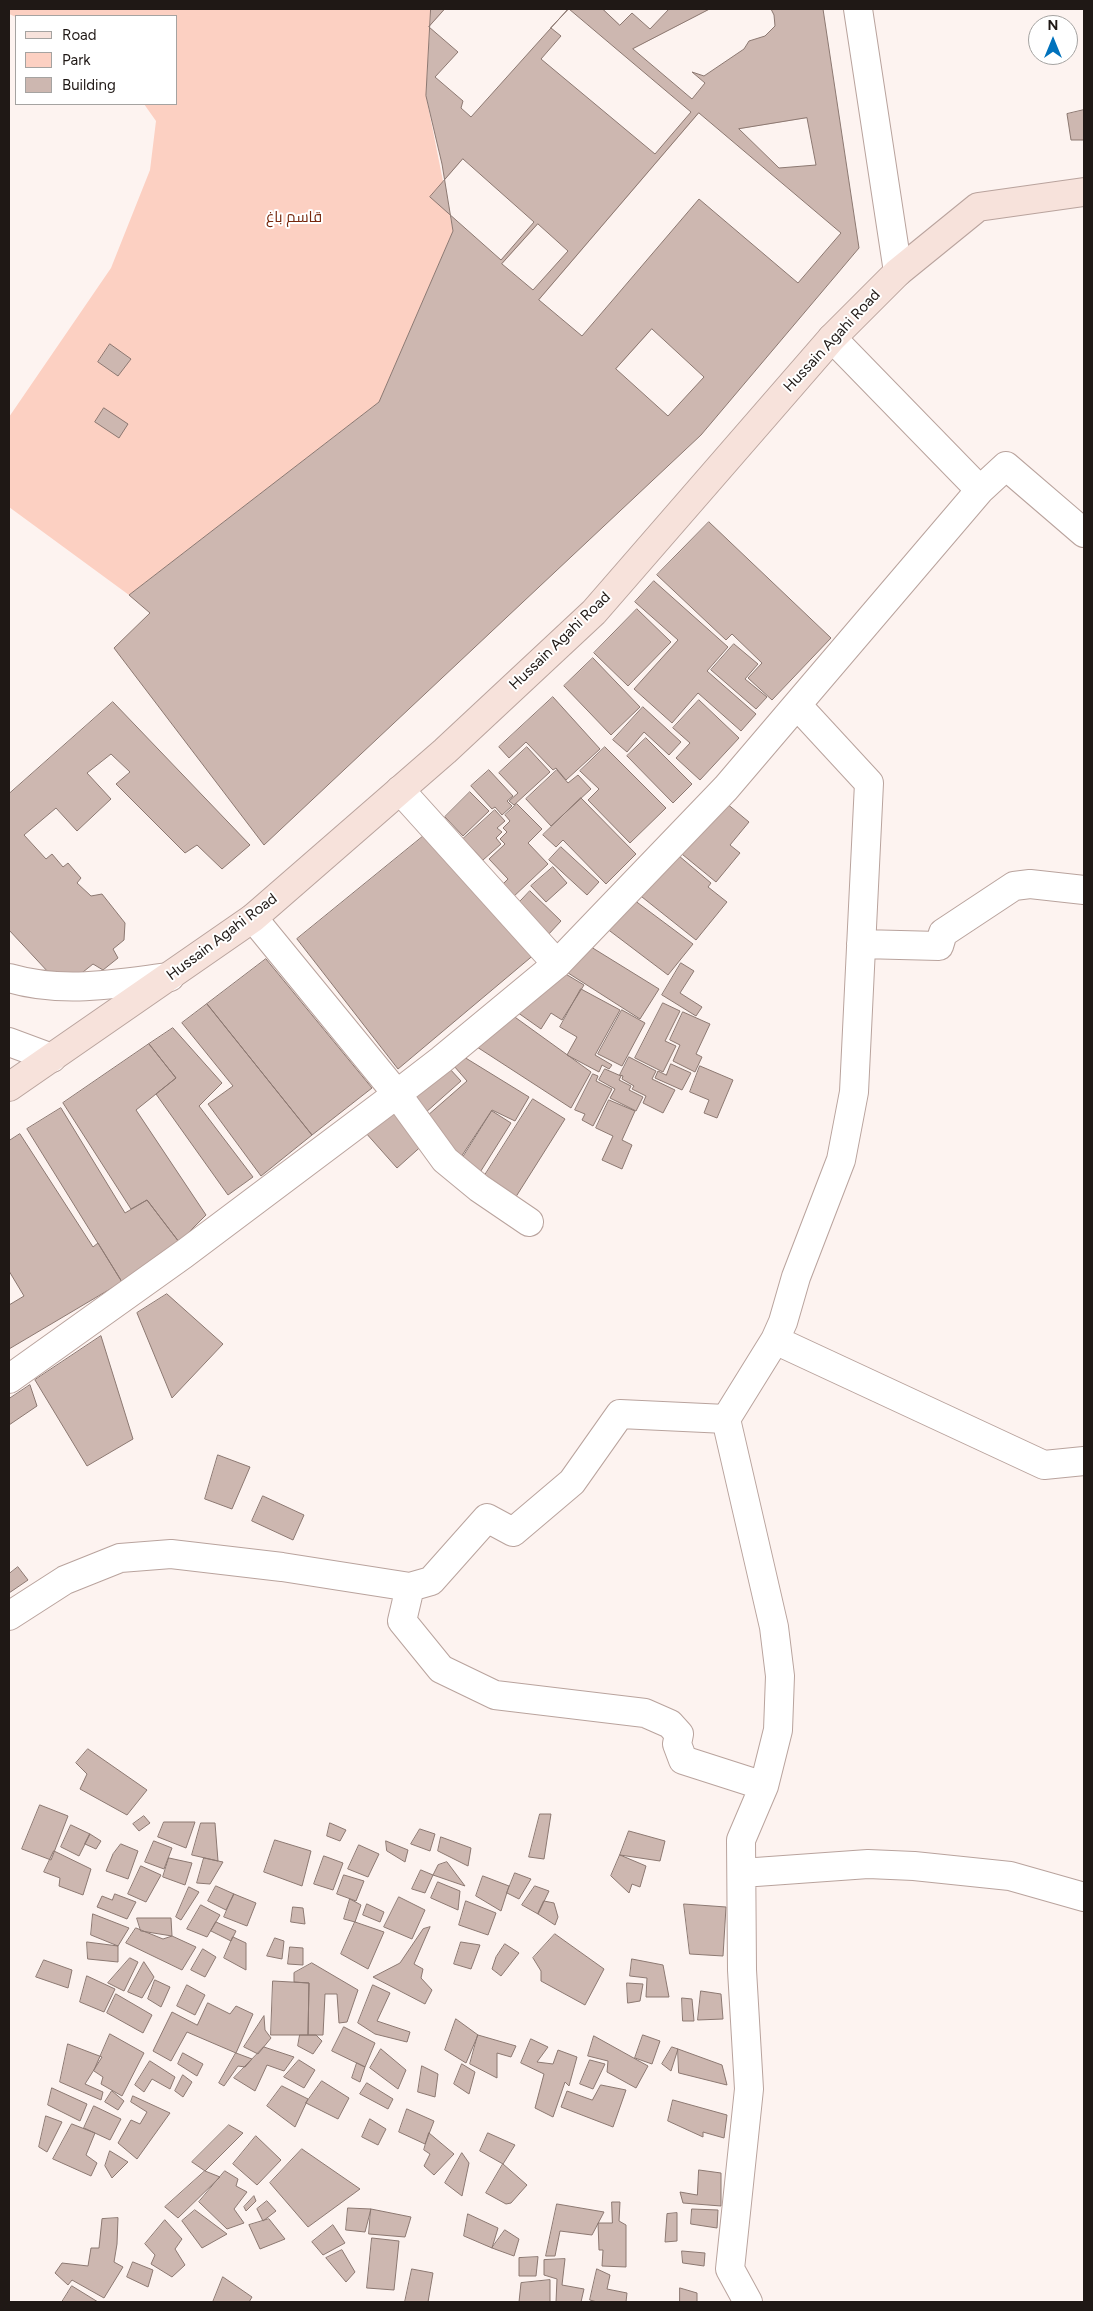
<!DOCTYPE html>
<meta charset="utf-8">
<style>
body{margin:0}
#map{position:relative;width:1093px;height:2311px;overflow:hidden;background:#fdf3f0;font-family:Figtree,sans-serif}
canvas{display:block}
.frame{position:absolute;inset:0;border:10px solid #1f1815;pointer-events:none}
.legend{position:absolute;left:15px;top:15px;width:162px;height:90px;box-sizing:border-box;background:#fff;border:1px solid #a5a3a1;margin:0;padding:6px 9px;list-style:none;font-size:15px;color:#1f1815}
.legend li{display:flex;align-items:center;gap:10px;height:25px}
.legend b{width:25px;border:1px solid #a5a3a1}
.north{position:absolute;left:1028px;top:15px;width:50px;height:50px;box-sizing:border-box;background:#fff;border:1px solid #a5a3a1;border-radius:50%;rotate:0deg;font-size:14px;font-weight:700;line-height:20px;text-align:center;color:#1f1815}
.north::after{content:'';display:block;margin:auto;width:18px;height:22px;background:#0172bc;clip-path:polygon(50% 0,100% 100%,50% 72%,0 100%)}
</style>
<div id="map">
<canvas width="1093" height="2311"></canvas>
<div class="frame"></div>
<ul class="legend">
<li><b style="height:6px;background:#f7e2db"></b>Road</li>
<li><b style="height:14px;background:#fcd0c2"></b>Park</li>
<li><b style="height:14px;background:#cdb7b0"></b>Building</li>
</ul>
<div class="north">N</div>
</div>
<script>
const context = document.querySelector('canvas').getContext('2d');
context.lineJoin = 'round';
function fill(path, color) {
  context.fillStyle = color;
  context.fill(path, 'evenodd');
}
function strokePath(path, color, width, dash) {
  context.strokeStyle = color;
  context.lineWidth = width;
  context.lineCap = dash ? 'butt' : 'round';
  context.setLineDash(dash || []);
  context.stroke(path);
}
function label(font, color, halo, rows, align = 'center') {
  context.font = font + ' Figtree,Cairo,sans-serif';
  context.lineWidth = 4;
  context.setLineDash([]);
  context.textBaseline = 'middle';
  context.strokeStyle = halo;
  context.fillStyle = color;
  for (const [text, x, y, turn = 0] of rows) {
    context.save();
    context.translate(x, y);
    context.rotate((+turn || 0) * Math.PI / 180);
    context.textAlign = isNaN(turn) ? turn : align;
    if (halo) context.strokeText(text, 0, 0);
    context.fillText(text, 0, 0);
    context.restore();
  }
}
fill(new Path2D(`
 M9,9H431L426,96L453,231L379,402L129,595L9,507V417L111,268L150,170L156,121L144,104H176V16L16,17L9,14Z`), '#fcd0c2');
const building = new Path2D(`
 M431,9H823L859,248L701,435L264,845L114,648L150,613L129,595L379,402L453,231L442,164L426,96Z
 M445,9H568L471,117L461,108L463,101L435,77L458,52L429,27Z
 M569,9L691,112L655,154L541,59L561,36L551,28Z
 M603,9H669L650,29L632,13L620,25Z
 M710,9H771L774,15L775,26L765,36L749,41L744,49L704,76L692,72L705,83L692,99L633,49Z
 M1084,110V140H1071L1067,114Z
 M699,113L841,233L798,283L699,199L582,336L539,300Z
 M807,118L816,165L779,168L739,129Z
 M463,159L534,222L501,260L430,197Z
 M538,224L568,251L533,290L502,264Z
 M652,329L704,377L668,416L616,369Z
 M110,344L131,359L118,376L98,362Z
 M104,408L128,424L119,438L95,422Z
 M709,522L831,638L772,700L748,678L762,663L732,634L726,640L657,575Z
 M654,581L728,647L707,671L756,714L741,731L698,693L672,723L634,689L678,640L635,602Z
 M637,609L671,642L628,686L594,653Z
 M734,644L758,664L745,679L767,697L756,709L711,670Z
 M593,658L640,707L611,735L564,686Z
 M553,697L600,749L566,780L556,768L553,770L526,742L509,758L499,747Z
 M699,700L739,738L700,780L676,758L690,743L673,728Z
 M113,702L250,845L222,869L197,845L185,853L116,784L130,772L111,754L87,773L111,799L77,831L56,808L24,835L46,859L52,854L63,867L68,863L81,878L77,883L91,896L102,894L125,923L124,940L113,949L118,958L103,970L93,964L63,988L9,930V794Z
 M643,707L681,742L669,755L644,732L627,752L613,740Z
 M646,738L692,784L673,803L627,756Z
 M527,747L550,772L514,805L509,801L518,793L499,773Z
 M605,747L666,808L630,843L588,800L599,789L580,771Z
 M489,770L513,796L507,801L512,806L502,815L495,807L492,809L471,786Z
 M557,770L568,783L578,775L591,789L551,826L526,799Z
 M470,792L489,811L463,836L445,817Z
 M581,798L636,854L606,884L563,840L556,847L543,835Z
 M720,798L749,822L730,845L740,853L716,882L677,850Z
 M517,804L542,829L528,843L548,864L511,899L500,887L508,879L489,859L505,844L500,839L507,832L503,828L510,821L505,815Z
 M495,810L505,821L497,828L502,832L496,838L501,844L483,860L463,839Z
 M426,834L536,953L398,1069L297,939Z
 M561,847L599,882L587,895L549,860Z
 M672,850L711,883L708,887L727,902L696,940L637,893Z
 M553,867L567,883L546,902L531,886Z
 M530,891L561,921L547,936L516,906Z
 M630,897L693,944L668,975L606,928Z
 M583,942L659,989L640,1019L565,971Z
 M266,959L372,1088L312,1135L207,1004Z
 M681,963L694,971L680,993L702,1007L696,1016L662,995Z
 M559,970L584,985L562,1020L551,1013L541,1029L514,1010Z
 M581,989L620,1010L595,1055L612,1065L609,1069L602,1065L599,1072L567,1055L577,1037L560,1027Z
 M663,1003L680,1011L665,1041L676,1046L663,1072L635,1058Z
 M207,1004L312,1135L261,1176L208,1104L233,1086L182,1023Z
 M622,1010L645,1023L622,1066L598,1054Z
 M683,1012L710,1024L696,1054L702,1057L695,1072L673,1061L680,1045L670,1040Z
 M512,1015L591,1072L571,1108L477,1047Z
 M173,1028L222,1083L199,1106L253,1177L228,1195L156,1094L176,1078L149,1044Z
 M149,1044L176,1078L136,1110L206,1215L179,1242L147,1200L131,1209L63,1103Z
 M464,1057L529,1097L515,1121L492,1110L459,1160L434,1138L441,1130L427,1116L467,1081L454,1066Z
 M629,1057L656,1071L652,1079L675,1090L663,1113L643,1103L646,1096L632,1089L634,1086L622,1079L623,1076L620,1075Z
 M671,1064L691,1073L682,1090L655,1078L658,1071L666,1075Z
 M700,1066L733,1080L717,1118L704,1113L709,1100L690,1092Z
 M449,1068L461,1081L425,1113L413,1100Z
 M605,1069L621,1076L619,1080L631,1086L629,1090L643,1097L636,1111L610,1098L615,1089L599,1080Z
 M593,1074L598,1076L596,1081L612,1089L593,1126L582,1120L585,1114L575,1110Z
 M533,1099L565,1119L512,1203L480,1183Z
 M609,1100L635,1111L622,1140L632,1145L622,1169L602,1160L613,1136L596,1128Z
 M394,1106L426,1142L397,1168L365,1132Z
 M61,1108L125,1213L147,1200L179,1242L122,1282L27,1129Z
 M492,1111L511,1123L479,1174L460,1162Z
 M20,1134L93,1247L98,1243L122,1282L9,1349V1305L24,1296L9,1271V1141Z
 M167,1294L223,1344L172,1398L137,1313Z
 M101,1336L133,1439L87,1466L35,1380Z
 M30,1385L37,1406L9,1425V1399Z
 M218,1455L250,1467L232,1509L205,1499Z
 M263,1496L304,1515L293,1540L252,1521Z
 M18,1567L28,1580L9,1593V1574Z
 M88,1749L147,1790L127,1815L80,1789L87,1774L76,1763Z
 M40,1805L68,1816L51,1860L22,1849Z
 M540,1814H551L544,1859L529,1857Z
 M144,1816L150,1823L139,1831L133,1824Z
 M164,1822H195L186,1848L158,1837Z
 M201,1823H215L218,1861L192,1855Z
 M330,1823L346,1830L340,1841L327,1836Z
 M71,1825L90,1834L79,1856L61,1847Z
 M420,1829L435,1834L430,1851L411,1844Z
 M629,1831L665,1841L660,1861L620,1855Z
 M90,1834L101,1841L96,1849L85,1844Z
 M441,1837L471,1848L468,1866L438,1851Z
 M275,1840L311,1851L302,1886L264,1872Z
 M154,1841L172,1848L164,1869L145,1862Z
 M386,1841L408,1850L405,1862L387,1851Z
 M121,1844L138,1851L128,1879L106,1871L113,1854Z
 M359,1845L379,1854L368,1877L348,1869Z
 M54,1851L91,1869L83,1895L59,1886L60,1878L44,1872Z
 M620,1855L646,1866L640,1887L632,1884L629,1893L611,1876Z
 M324,1856L343,1863L333,1890L314,1884Z
 M169,1858L192,1863L185,1885L163,1877Z
 M204,1858L223,1862L210,1884L197,1883Z
 M447,1862L465,1886L433,1875L438,1865Z
 M141,1866L161,1875L146,1902L128,1894Z
 M421,1870L433,1875L425,1893L412,1889Z
 M515,1873L531,1879L519,1899L507,1893Z
 M344,1875L364,1881L356,1901L337,1894Z
 M483,1876L509,1886L501,1911L476,1896Z
 M438,1882L460,1891L458,1910L431,1898Z
 M216,1886L234,1894L226,1910L208,1901Z
 M535,1886L549,1891L538,1914L522,1905Z
 M189,1887L199,1892L181,1920L176,1917Z
 M115,1894L136,1902L127,1919L97,1907L102,1896L112,1900Z
 M234,1894L256,1903L247,1926L224,1917Z
 M399,1897L425,1910L412,1939L384,1927Z
 M350,1899L361,1905L355,1922L344,1919Z
 M466,1901L496,1913L488,1935L459,1925Z
 M544,1901L554,1903L558,1917L555,1925L538,1914Z
 M367,1904L384,1912L380,1922L363,1915Z
 M684,1904L726,1907L723,1956L690,1954Z
 M201,1905L220,1915L207,1937L187,1929Z
 M293,1907L303,1908L305,1924L291,1922Z
 M93,1914L129,1928L118,1946L91,1935Z
 M137,1918H171L172,1936L141,1931Z
 M216,1922L236,1931L231,1941L211,1931Z
 M355,1922L384,1932L368,1969L341,1954Z
 M430,1927L414,1964L423,1969L421,1978L432,1990L425,2004L373,1977L400,1963L423,1929Z
 M136,1928L163,1939L172,1936L196,1947L182,1970L126,1943Z
 M555,1934L604,1969L585,2005L541,1981V1971L533,1958Z
 M233,1937L246,1943V1970L224,1958Z
 M275,1938L284,1941L282,1959L267,1956Z
 M87,1942L118,1946V1962L88,1959Z
 M461,1942L480,1945L471,1969L454,1964Z
 M505,1944L519,1953L501,1976L492,1969L496,1957Z
 M290,1947L303,1948V1965L288,1964Z
 M203,1949L216,1957L205,1977L191,1970Z
 M130,1958L138,1962L124,1991L108,1983Z
 M632,1959L663,1965L669,1997H646L647,1978L630,1976Z
 M44,1960L72,1970L68,1988L36,1977Z
 M144,1962L154,1977L142,1998L128,1992Z
 M312,1963L358,1990L347,2022L339,2023L337,1994H325L323,2035H308L309,1983L294,1982V1973Z
 M87,1976L115,1989L104,2012L80,2002Z
 M155,1980L170,1987L161,2007L148,1999Z
 M273,1981L309,1983L308,2035H271Z
 M627,1983L643,1984L640,2001L628,2003Z
 M187,1985L205,1995L195,2015L177,2006Z
 M373,1985L390,1993L377,2021L410,2032L407,2042L375,2034L358,2023Z
 M701,1991L721,1994L723,2019L698,2020Z
 M116,1994L152,2015L143,2033L107,2013Z
 M682,1998L692,1999L694,2021H683Z
 M208,2003L230,2014L236,2006L253,2014L236,2053L187,2032L171,2061L153,2051L172,2012L197,2025Z
 M264,2016L265,2030L271,2038L258,2054L244,2047Z
 M456,2019L478,2035L466,2063L445,2050Z
 M344,2027L375,2043L365,2067L332,2051Z
 M110,2034L144,2053L122,2096L101,2084L103,2077L94,2071Z
 M300,2035H316L322,2041L313,2054L298,2046Z
 M478,2035L516,2046L511,2057L497,2053V2078L470,2064Z
 M643,2035L660,2041L652,2064L635,2058Z
 M594,2036L648,2066L636,2088L607,2072L608,2061L588,2056Z
 M531,2039L548,2047L537,2062L553,2064L558,2050L577,2057L569,2086L565,2082L553,2117L535,2108L544,2074L521,2063Z
 M68,2044L102,2057L85,2084L103,2092L101,2100L60,2082Z
 M264,2047L294,2057L284,2071L267,2065L255,2091L234,2078Z
 M672,2047L678,2049L671,2071L662,2064Z
 M381,2049L406,2070L398,2089L370,2068Z
 M678,2049L722,2065L727,2085L679,2073Z
 M183,2053L203,2064L197,2076L178,2064Z
 M236,2053L252,2059L245,2067L238,2066L224,2086L219,2083Z
 M299,2060L315,2070L304,2088L284,2077Z
 M590,2060L605,2064L593,2089L580,2084Z
 M150,2061L175,2077L170,2089L152,2079L144,2092L135,2085Z
 M357,2063L365,2067L360,2082L352,2078Z
 M462,2064L475,2072L469,2094L454,2084Z
 M422,2066L438,2074L435,2097L418,2092Z
 M183,2075L192,2082L183,2097L175,2091Z
 M322,2081L349,2098L338,2119L306,2103Z
 M367,2083L393,2099L388,2109L360,2094Z
 M601,2085L626,2090L613,2127L561,2107L567,2091L592,2100Z
 M282,2086L308,2099L295,2127L267,2106Z
 M52,2088L87,2104L80,2121L48,2105Z
 M112,2091L124,2101L118,2110L105,2102Z
 M133,2096L170,2113L137,2159L118,2143L131,2120L140,2124L147,2112L131,2102Z
 M673,2100L727,2115L724,2138L703,2132V2137L668,2121Z
 M94,2106L121,2119L110,2140L84,2128Z
 M407,2109L434,2121L425,2144L399,2132Z
 M46,2116L62,2122L47,2152L39,2147Z
 M370,2119L386,2129L378,2145L362,2137Z
 M72,2124L95,2133L86,2155L97,2163L91,2176L53,2159Z
 M229,2125L243,2133L205,2171L192,2162Z
 M429,2133L454,2154L434,2175L424,2166L430,2154L424,2150Z
 M488,2133L515,2145L503,2164L480,2151Z
 M256,2136L281,2160L257,2185L233,2164Z
 M302,2149L360,2189L308,2227L270,2183Z
 M110,2151L128,2162L112,2178L105,2166Z
 M462,2153L469,2163L462,2196L445,2183Z
 M503,2164L527,2185L511,2203L506,2204L486,2193Z
 M699,2170L721,2173V2206L683,2203L680,2192L697,2195Z
 M205,2171L220,2177L178,2218L165,2207Z
 M225,2171L238,2179L236,2186L247,2192L234,2209L244,2223L227,2229L199,2202Z
 M254,2196L256,2201L246,2211L244,2207Z
 M267,2201L276,2211L263,2221L257,2209Z
 M612,2202H620L619,2221L626,2225V2267L602,2266L603,2250H599L598,2223H612Z
 M557,2204L604,2212L592,2235L560,2231L555,2256H546Z
 M348,2208L371,2209L365,2232L346,2230Z
 M371,2209L411,2217L405,2237L369,2234Z
 M692,2209L718,2210L717,2228L691,2224Z
 M195,2210L227,2234L202,2248L182,2221Z
 M677,2213V2241L665,2242L667,2214Z
 M468,2214L498,2228L492,2248L464,2236Z
 M118,2218L117,2244L114,2262L123,2267L104,2298L72,2280L68,2285L55,2273L62,2263L88,2266L91,2248H99L102,2219Z
 M269,2219L285,2239L260,2249L249,2225Z
 M165,2220L182,2239L175,2249L185,2265L172,2277L151,2264L155,2255L145,2244Z
 M333,2225L345,2243L323,2255L312,2242Z
 M505,2230L519,2239L514,2256L492,2248Z
 M372,2238L399,2241L394,2290L367,2288Z
 M342,2250L355,2272L346,2282L326,2258Z
 M682,2251L705,2253L704,2266L683,2263Z
 M538,2257L536,2276H519V2258Z
 M565,2259L562,2285L584,2289L581,2302H556L557,2279L544,2275V2260Z
 M133,2262L153,2270L148,2287L127,2277Z
 M412,2269L433,2273L428,2302H405Z
 M597,2269L610,2275L607,2289L627,2293L626,2302H597L590,2300Z
 M223,2277L252,2297L249,2302H213Z
 M550,2280V2302H519L521,2283Z
 M72,2286L98,2302H62Z
 M680,2288L697,2293V2302H680Z`);
fill(building, '#cdb7b0');
strokePath(building, '#8c7871', 1);
const street = new Path2D(`
 M858,9L898,272
 M832,338L980,490L1006,466L1084,533
 M400,790L557,964
 M253,918L397,1094L445,1160L479,1188L529,1222
 M861,944L939,946L943,933L1014,886L1030,884L1084,890
 M9,978C64,994 114,984 170,977
 M9,1042L52,1058
 M775,1340L783,1322L796,1277L841,1160L854,1092L869,783L797,705
 M9,1379L184,1254L397,1094L441,1060L557,964L726,788L980,490
 M726,1419L774,1627L780,1676L778,1730L764,1786L741,1840L742,1970L749,2089L730,2269L748,2302
 M9,1616L65,1580L120,1558L171,1554L282,1567L410,1587
 M764,1786L683,1760L677,1744L679,1734L670,1724L645,1713L495,1695L441,1669L402,1621L410,1587L431,1581L487,1518L513,1532L572,1482L620,1414L726,1419L775,1340L1044,1465L1084,1461
 M742,1873L868,1864L914,1866L1010,1876L1084,1897`);
const secondary = new Path2D(`
 M9,1087L253,918L445,751L594,612L832,338L898,272L978,207L1084,192`);
strokePath(street, '#b9a39d', 30);
strokePath(secondary, '#b9a39d', 30);
strokePath(street, '#fff', 28);
strokePath(secondary, '#f7e2db', 28);
label('15px', '#76280d', '#fff', [
 ["قاسم باغ",294,218]
]);
label('15px', '#1f1815', '#fff', [
 ["Hussain Agahi Road",832,341,-47],
 ["Hussain Agahi Road",560,641,-44],
 ["Hussain Agahi Road",222,937,-37]
]);
</script>
